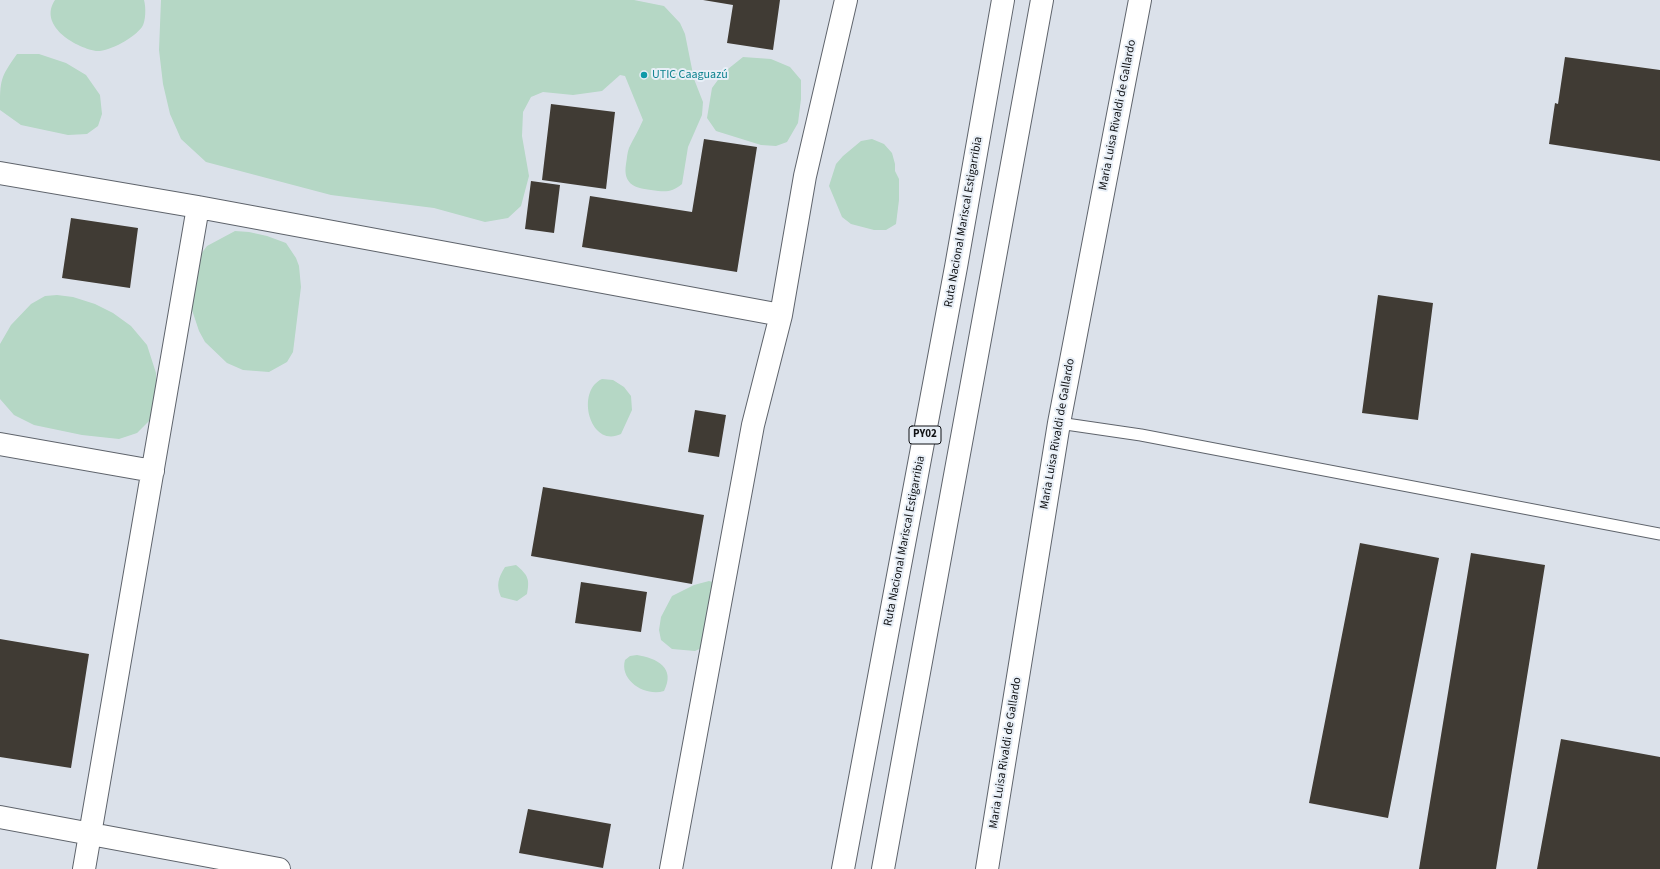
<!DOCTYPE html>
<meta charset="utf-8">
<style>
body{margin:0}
canvas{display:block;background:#dbe1ea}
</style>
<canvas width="1660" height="869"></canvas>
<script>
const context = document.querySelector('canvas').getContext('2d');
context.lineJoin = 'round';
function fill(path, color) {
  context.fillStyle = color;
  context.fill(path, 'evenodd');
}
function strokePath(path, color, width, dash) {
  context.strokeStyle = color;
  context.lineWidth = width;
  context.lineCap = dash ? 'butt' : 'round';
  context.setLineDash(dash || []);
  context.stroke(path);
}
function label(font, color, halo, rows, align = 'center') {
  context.font = font + ' "Source Sans 3",sans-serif';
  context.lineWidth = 4;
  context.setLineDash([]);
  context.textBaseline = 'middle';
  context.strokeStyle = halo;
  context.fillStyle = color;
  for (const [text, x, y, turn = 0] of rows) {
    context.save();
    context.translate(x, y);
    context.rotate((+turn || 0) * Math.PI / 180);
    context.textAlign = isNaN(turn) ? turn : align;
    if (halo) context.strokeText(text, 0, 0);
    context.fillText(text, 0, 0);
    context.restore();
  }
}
fill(new Path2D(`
 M55,0H144C146,7 146,21 142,27C134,38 109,52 96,51C74,47 38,25 55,0Z
 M161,0H634L664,6L680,23L685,34L694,79L703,102L702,115L688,147L682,184C671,193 665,192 651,190C633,188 623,183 626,164C627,159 627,153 629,148C633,139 639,130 643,120L625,76L620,75L602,91L573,95L543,92L531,97L523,112L522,136L529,176L521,206L508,218L485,222L434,208L331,195L206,162L181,139L170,114L163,84L159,50Z
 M17,54H39L66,63L86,75L100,95L102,114L98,126L87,134L68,135L21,125L0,110C0,80 0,78 17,54Z
 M743,57L771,59L790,67L801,80V99L798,123L787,142L776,146L761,145L716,131L707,118L712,88L723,73Z
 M872,139L884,144L892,153L895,164V171L899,179V200L896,224L886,230H874L851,224L842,217L829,186L836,164L843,156L861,141Z
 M235,231L249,232L267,236L286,243L296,258L299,266L301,287L293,352L287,362L269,372L243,370L227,363L205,342L199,331L191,307L195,262L207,246Z
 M57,295L73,297L95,304L113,313L131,326L147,345L156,373V397L149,421L137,433L119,439L82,435L34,425L14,415L0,399V344L11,325L31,304L45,296Z
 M602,379L613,380L624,387L631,396L632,410L621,434C590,449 575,391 602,379Z
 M516,565C528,575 530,579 527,594L517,601L501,597C496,585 498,578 505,567Z
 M709,581L716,583L708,645L695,651L672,649L661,640L659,630L661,617L672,596L694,585Z
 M637,655C657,658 676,668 664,691C646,697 619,681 625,660L630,656Z`), '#b5d7c5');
fill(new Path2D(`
 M703,0H780L773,50L727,43L733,5Z
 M1565,57L1660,70V161L1549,144L1555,103L1558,104Z
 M551,104L615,112L606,189L542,180Z
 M704,139L757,147L737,272L582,247L590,196L692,212Z
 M531,181L560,185L554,233L525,229Z
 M71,218L138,228L130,288L62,278Z
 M1378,295L1433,303L1418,420L1362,413Z
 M695,410L726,415L719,457L688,452Z
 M543,487L704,515L692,584L531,556Z
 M1360,543L1439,558L1388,818L1309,803Z
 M1471,553L1545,565L1496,869H1419Z
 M581,582L647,592L641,632L575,623Z
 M0,639L89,654L71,768L0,757Z
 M1561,739L1660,757V869H1537Z
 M528,809L611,824L603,868L519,853Z`), '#403b34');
const service = new Path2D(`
 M1059,423L1141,435L1660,534`);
const minor = new Path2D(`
 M0,173L198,207L781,315
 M0,444L153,471
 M0,817L279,869
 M84,869L198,207
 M671,869L753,425L781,315L805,176L846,0
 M987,869L1059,423L1140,0`);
const trunk = new Path2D(`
 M843,869L956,267L1003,0
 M883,869L1042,0`);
strokePath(service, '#5f646c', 13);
strokePath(minor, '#5f646c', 24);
strokePath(trunk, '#5f646c', 24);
strokePath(service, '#fff', 11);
strokePath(minor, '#fff', 22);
strokePath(trunk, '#fff', 22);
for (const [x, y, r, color] of [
 [644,75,4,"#0f9aa8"]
]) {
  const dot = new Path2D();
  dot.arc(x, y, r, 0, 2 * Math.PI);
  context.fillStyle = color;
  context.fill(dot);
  strokePath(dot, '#e8eff7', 1.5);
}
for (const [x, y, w] of [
 [925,435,32]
]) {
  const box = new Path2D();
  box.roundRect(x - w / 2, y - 9, w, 18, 3);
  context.fillStyle = '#e8eff7';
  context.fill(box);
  strokePath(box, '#0f1114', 1);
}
label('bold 11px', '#0f1114', null, [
 ["PY02",925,435]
]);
label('12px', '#0d838f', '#e8eff7', [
 ["UTIC Caaguazú",652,75]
], 'left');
label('12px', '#0f1114', '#e8eff7', [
 ["Maria Luisa Rivaldi de Gallardo",1118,115,-79],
 ["Ruta Nacional Mariscal Estigarribia",964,222,-80],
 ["Maria Luisa Rivaldi de Gallardo",1058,434,-80],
 ["Ruta Nacional Mariscal Estigarribia",905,541,-79],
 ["Maria Luisa Rivaldi de Gallardo",1006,753,-81]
]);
</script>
